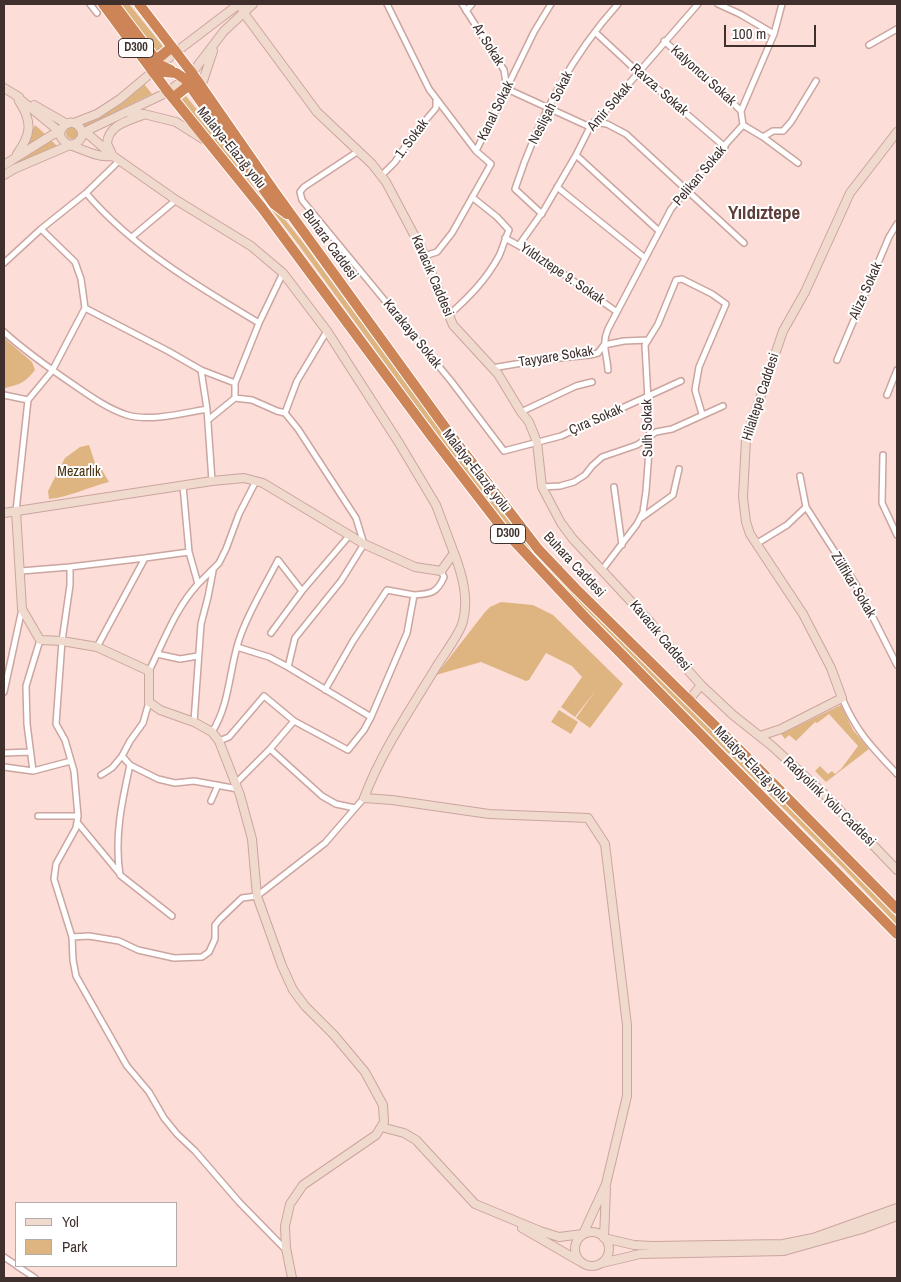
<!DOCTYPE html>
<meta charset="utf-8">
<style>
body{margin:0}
#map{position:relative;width:901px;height:1282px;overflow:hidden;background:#fdddd8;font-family:"Archivo Narrow",sans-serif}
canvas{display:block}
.frame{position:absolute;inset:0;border:5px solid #3f302d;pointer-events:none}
.legend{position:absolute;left:15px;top:1202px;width:162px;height:65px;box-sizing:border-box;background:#fff;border:1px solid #b2acab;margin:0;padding:6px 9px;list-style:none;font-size:15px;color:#3f302d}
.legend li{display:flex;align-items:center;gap:10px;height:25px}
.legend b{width:25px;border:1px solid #b2acab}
.scale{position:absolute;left:724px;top:25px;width:92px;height:22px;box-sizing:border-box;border:2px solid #3f302d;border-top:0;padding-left:6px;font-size:15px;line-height:18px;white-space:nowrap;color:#3f302d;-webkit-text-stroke:4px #fff;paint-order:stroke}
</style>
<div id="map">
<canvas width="901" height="1282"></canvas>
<div class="frame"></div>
<ul class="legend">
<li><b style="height:6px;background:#f0dacd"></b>Yol</li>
<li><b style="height:14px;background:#deb581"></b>Park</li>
</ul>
<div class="scale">100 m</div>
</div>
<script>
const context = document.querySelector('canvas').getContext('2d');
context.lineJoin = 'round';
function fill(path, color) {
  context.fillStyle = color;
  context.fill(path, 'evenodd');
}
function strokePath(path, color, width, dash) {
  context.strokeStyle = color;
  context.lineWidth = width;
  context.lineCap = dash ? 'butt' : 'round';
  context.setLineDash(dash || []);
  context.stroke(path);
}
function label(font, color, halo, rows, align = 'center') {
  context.font = font + ' "Archivo Narrow",sans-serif';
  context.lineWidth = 4;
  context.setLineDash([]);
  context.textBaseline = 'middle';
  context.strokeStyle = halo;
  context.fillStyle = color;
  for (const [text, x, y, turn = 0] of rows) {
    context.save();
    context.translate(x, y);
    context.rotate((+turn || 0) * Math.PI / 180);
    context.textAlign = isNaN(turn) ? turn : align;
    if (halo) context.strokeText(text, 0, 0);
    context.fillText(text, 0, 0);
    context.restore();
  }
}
fill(new Path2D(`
 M119,4H129L166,50L158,55Z
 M144,84L152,94L123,108L83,130L78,126C103,117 124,102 144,84Z
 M186,96L302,241L488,495L546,564L848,866L897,918V925L845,870L585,610L512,533L417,407L298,244L265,201L181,100Z
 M35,125L45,134L25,147Z
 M66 133a6 6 0 1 1 12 0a6 6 0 1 1-12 0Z
 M50,139L58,147L4,173V168Z
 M4,338L32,362L35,370C26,382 19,385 5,388Z
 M89,445L95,463L102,470L109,482C89,487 69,497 49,499L48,491L65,458L80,447Z
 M501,602L533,605L553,615L623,684L590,728L576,718L596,690L575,717L561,707L582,677L572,666L546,653L529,680L526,681L481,662L436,675L485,612L490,607Z
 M841,705L853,730L869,749L826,782L815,771L820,766L828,774L832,771L835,774L841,769L858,746L829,714L817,723L815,722L796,741L789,735L785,739L781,734Z
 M559,710L578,722L571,734L551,722Z`), '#deb581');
const street = new Path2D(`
 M90,4L97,13
 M387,4L429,89L476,151
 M462,4L504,70L507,89L590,127
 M718,4L740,14L774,34
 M466,11L472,4
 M595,32L639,73L725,147
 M664,41L713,83L741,111
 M869,45L897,29
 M594,122L607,124L626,134L744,243
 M743,125L763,137L773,131H783L791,122L816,81
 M763,137L798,163
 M357,152L304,187L300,192L302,200L451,381L504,451L561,436L681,381
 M576,155L659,231
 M382,175L395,162L413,135L436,108V101
 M557,187L645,258
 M86,193C133,248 197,286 259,323
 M542,214L515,189C537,122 571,56 618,4
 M132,237L176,200
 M505,238L541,258L617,312
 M519,245L544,210L576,155L590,127L606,110L698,4
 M424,256L437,252L452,233L491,164L476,151L534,32L551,4
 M4,263L41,229L86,193L120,160
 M85,308L168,351L201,370
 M449,315C469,297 486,280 499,256C503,247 505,239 509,230L497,217L472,197
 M4,332C26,352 49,368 74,385C90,396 108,409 127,415C149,422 184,413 207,409L201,370L235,383L259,323L283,273
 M837,360L889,237L897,224
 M492,368L540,360L590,355L598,353L604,345L624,341L648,340
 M608,370C607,354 601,345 608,329L671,209L705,167L743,125L741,111L774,34L782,4
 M4,395L28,400
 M887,395L897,370
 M235,398V383
 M207,409L212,481
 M521,412L576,386L592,382
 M208,420L235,398L252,400L277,411L285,413
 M883,455L882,503L897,535
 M800,476L806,507
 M542,487L560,486L574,482L585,475L592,466L602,457L637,445L656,432L672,429L723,406
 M614,487L622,545
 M16,511L28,400L52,371L85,308L81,279L75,262L41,229
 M641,518L673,495L679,469
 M756,544L787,525L806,507L858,588L897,665
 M189,552L198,584L219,563L226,549L239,514L256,481
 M70,567L145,558
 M602,570L637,524L643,512L646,491L650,437L645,345L658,324L676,280L682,279L712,294L726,304L699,367L695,390L702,414
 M21,571L70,567V585L62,641L56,724L65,740L74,771L78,816L76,828L56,864L54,879L72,937L89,936L119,941L138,950L174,958L202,957L209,952L215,939V925L220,919L242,898L257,896L325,843L364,798
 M271,633L302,591
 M97,647L145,558L189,552L183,486
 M237,647L269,657L288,667L295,638L341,581L364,544L356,518L298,429L285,413L297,381L327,331
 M157,654L180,659L198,656
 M149,671C164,641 175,609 198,584
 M325,690L353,641L387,590L414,595
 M4,692L22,609
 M842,698C857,733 872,747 897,774
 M149,702L143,723L130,741L122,756L130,765C122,801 114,837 120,875L172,916
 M371,717L407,633L414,595C431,594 437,593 444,577L441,571
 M194,722L201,624L208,597L213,571
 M212,732C230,704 229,670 239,640C248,612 265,586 278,560L302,591L349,536
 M219,741L229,737L264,696L294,721L348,750L364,730L371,717L288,667
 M270,749L322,796L336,804L355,808
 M4,753L30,752
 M130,765L158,779L175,783L194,781L238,789
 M4,767L33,771L71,761
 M33,771L27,724L26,686L40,640
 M101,775L112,768L122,756
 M236,783L270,749L294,721
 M211,801L218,785
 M38,816H78
 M77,822L120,874
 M72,937L73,960L76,976L127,1066L149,1092L164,1118L177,1134L195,1151L239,1202L286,1250
 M4,1257L16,1265
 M17,1266L35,1278`);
const secondary = new Path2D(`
 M241,4L243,12L317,112L372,164L386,182L421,248L453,325L498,374L521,412L529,422L537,442L542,487L561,523L573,539L651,623L679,660L701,685L733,715L772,746L824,794L897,870
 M201,87L213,51
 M4,88L19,97
 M34,105L67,124
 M126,112L144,114L176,122L203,139
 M74,123L97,114L120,99L176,52L239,4
 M82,133L168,92L192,73L224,31L253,4
 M111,152L107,144C108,125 128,121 143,115
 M17,154C31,135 33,122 19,101
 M4,165L52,135L60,132L15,95
 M4,175L14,169L70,145C95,140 75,112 63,127C56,135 63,142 70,145C84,150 98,158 113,156
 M16,511L22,609L40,640L62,641L97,647L149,671V702L160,710L194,722L212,732L219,741L240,795L252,839L257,896L282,966L293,990L305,1006L334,1035L365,1072L383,1105L384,1122L376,1135L303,1185L290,1204L285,1226L286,1248L292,1278
 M4,513L212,481L244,478L263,483L364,544L415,567L441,571L454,553L436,505L399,443L327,331L283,273L251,246L176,200L113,156L89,135L82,133
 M689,700L701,685
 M760,736L781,729L842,698L831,668L803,614L750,534L746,522L743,497L746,439L783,331L805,292L850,193L897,132
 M381,1127L404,1133L416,1140L475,1204L540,1231L559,1237L583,1234L606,1184L627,1096V1025L605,844L588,818L489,814L392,800L364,798C382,750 412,707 438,664C445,653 461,632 463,621C469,598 462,574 454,553
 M606,1189L604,1238L634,1245L652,1246L783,1244L813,1238L897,1208
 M522,1228L579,1261
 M575 1249a17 17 0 1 1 34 0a17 17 0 1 1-34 0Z
 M602,1263L640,1254L784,1251L862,1229L897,1216`);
const highway = new Path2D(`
 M103,4L168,92L262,208L432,437L503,529L583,615L897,934
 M114,4L160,65L171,70
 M139,4L192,73L274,191L447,430L538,549L576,589L756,766L897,909
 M156,60L172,47
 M153,71L176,73L185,79L274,204L287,214
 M173,98L189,85`);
strokePath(street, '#cba59f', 8);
strokePath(secondary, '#cba59f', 10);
strokePath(highway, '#fff', 12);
strokePath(street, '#fff', 5);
strokePath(secondary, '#f0dacd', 8);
strokePath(highway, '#cd8457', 10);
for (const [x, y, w] of [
 [136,48,35],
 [508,534,35]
]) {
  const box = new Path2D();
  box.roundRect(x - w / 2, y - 9.5, w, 19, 4);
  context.fillStyle = '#fff';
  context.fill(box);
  strokePath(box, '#3f302d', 1);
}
label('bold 12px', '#3f302d', null, [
 ["D300",136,48],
 ["D300",508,534]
]);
label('14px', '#3f302d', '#fff', [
 ["Ar Sokak",488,45,58],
 ["Kalyoncu Sokak",703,76,42],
 ["Ravza. Sokak",659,90,41],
 ["Amir Sokak",610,107,-49],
 ["Neslişah Sokak",551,108,-63],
 ["Kanal Sokak",496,111,-64],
 ["1. Sokak",412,139,-53],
 ["Malatya-Elazığ yolu",231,148,51],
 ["Pelikan Sokak",700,176,-50],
 ["Buhara Caddesi",330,245,54],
 ["Yıldıztepe 9. Sokak",562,274,34],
 ["Kavacık Caddesi",432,276,67],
 ["Alize Sokak",866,291,-66],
 ["Karakaya Sokak",412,334,51],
 ["Tayyare Sokak",556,357,-9],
 ["Hilaltepe Caddesi",761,397,-72],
 ["Çıra Sokak",596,420,-24],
 ["Sulh Sokak",648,428,-91],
 ["Malatya-Elazığ yolu",476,471,52],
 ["Buhara Caddesi",574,565,47],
 ["Zülfikar Sokak",853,585,59],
 ["Kavacık Caddesi",660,636,50],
 ["Malatya-Elazığ yolu",751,765,46],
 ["Radyolink Yolu Caddesi",829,802,44]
]);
label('14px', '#47300f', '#fff', [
 ["Mezarlık",79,472]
]);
label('bold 19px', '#5c3d37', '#fff', [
 ["Yıldıztepe",764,214]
]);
</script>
